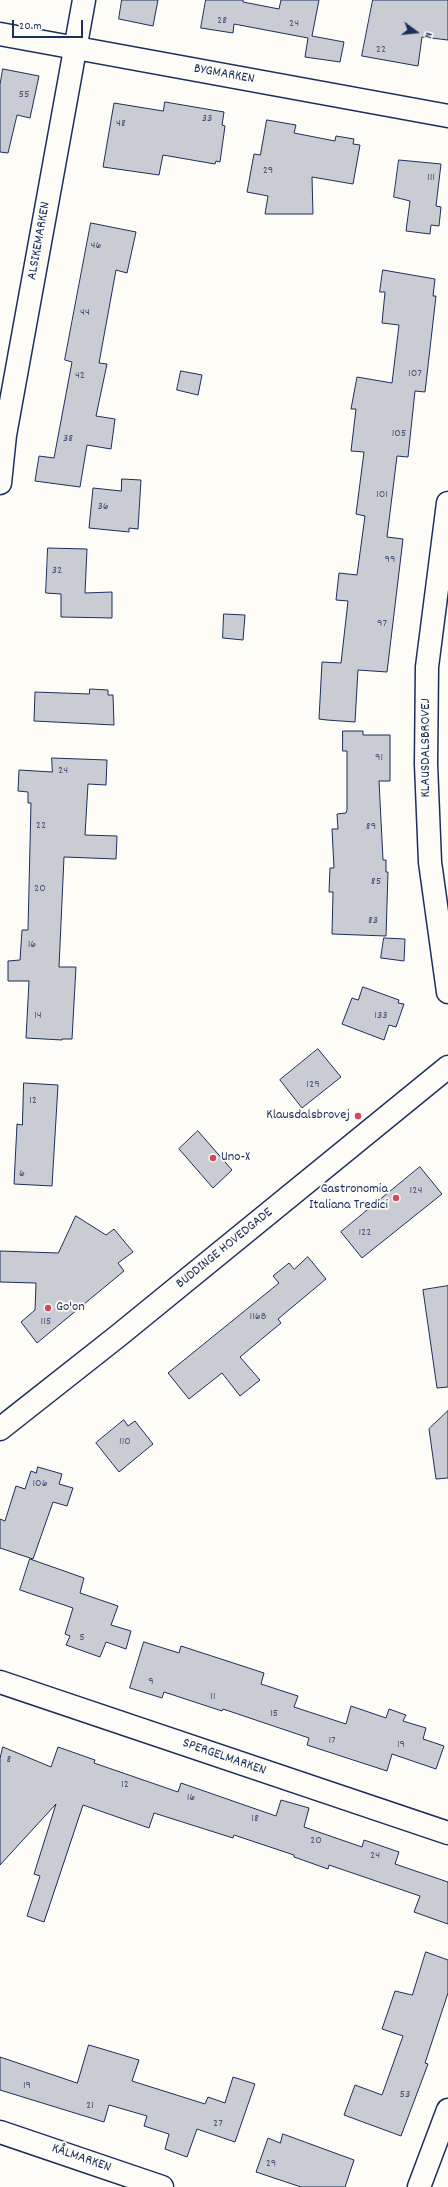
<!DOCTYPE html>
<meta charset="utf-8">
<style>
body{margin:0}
#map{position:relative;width:448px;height:2187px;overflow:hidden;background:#fdfcf7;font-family:Dekko,sans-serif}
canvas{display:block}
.north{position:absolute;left:396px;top:12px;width:40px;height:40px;-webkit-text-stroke:3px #fdfcf7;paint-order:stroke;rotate:105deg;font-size:11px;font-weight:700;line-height:16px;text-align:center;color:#1b2f5e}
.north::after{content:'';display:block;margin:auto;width:14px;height:18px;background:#1b2f5e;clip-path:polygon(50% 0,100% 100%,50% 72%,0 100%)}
.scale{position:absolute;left:12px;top:20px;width:71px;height:18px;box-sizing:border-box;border:2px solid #1b2f5e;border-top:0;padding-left:5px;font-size:12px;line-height:14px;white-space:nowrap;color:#1b2f5e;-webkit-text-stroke:3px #fdfcf7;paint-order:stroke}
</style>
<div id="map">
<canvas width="448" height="2187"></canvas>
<div class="north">N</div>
<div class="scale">20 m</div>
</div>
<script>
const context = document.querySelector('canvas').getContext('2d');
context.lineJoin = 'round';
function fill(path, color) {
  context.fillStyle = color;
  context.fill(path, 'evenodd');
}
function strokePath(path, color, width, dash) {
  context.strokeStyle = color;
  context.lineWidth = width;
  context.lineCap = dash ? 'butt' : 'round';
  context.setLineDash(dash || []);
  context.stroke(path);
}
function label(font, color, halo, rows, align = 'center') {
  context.font = font + ' Dekko,sans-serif';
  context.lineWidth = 3.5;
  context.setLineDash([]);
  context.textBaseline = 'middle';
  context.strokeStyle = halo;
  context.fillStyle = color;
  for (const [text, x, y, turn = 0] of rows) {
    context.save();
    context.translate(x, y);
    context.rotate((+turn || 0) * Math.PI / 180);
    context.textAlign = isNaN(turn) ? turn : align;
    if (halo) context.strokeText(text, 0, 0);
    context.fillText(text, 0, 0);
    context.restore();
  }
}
const building = new Path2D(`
 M122,0H158L153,26L119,19Z
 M206,0H243V2L279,9L281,0H319L312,36L344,42L340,62L305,57L308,38L234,24L233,33L201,28Z
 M373,0H448V40L422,37L418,66L362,56Z
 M3,69L39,76L30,118L17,115L8,153L0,152V85Z
 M165,102L224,112L222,125L225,126L220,162L216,161L215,164L163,155L159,175L103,167L114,103L163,111Z
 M267,120L296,125L294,133L335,141L336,136L354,139L353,144L360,145L353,184L312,177L313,214H265L268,196L247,192L254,154L260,155Z
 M399,160L441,164L436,206L441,207L439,226L431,225L430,234L406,231L410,201L394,197Z
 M91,223L136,232L127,273L116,270L99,363L107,364L96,416L115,419L111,449L87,445L80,487L35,481L39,456L54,458L72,362L65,360Z
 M383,270L435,279L433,296H436L425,392L415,391L408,457L397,456L387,537L403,539L387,672L358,670L355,722L327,720L319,719L322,662L341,663L348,601L336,600L339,573L357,575L365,516L356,514L364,452L351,451L356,409H351L357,377L392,383L399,325L382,323L385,292H380Z
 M181,371L202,375L198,395L177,390Z
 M122,479L141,480L138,529L129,528V532L89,528L93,488L121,491Z
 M48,548L87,549L85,593L112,592V618L61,617V594L46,593Z
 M224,614L245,615L243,640L223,638Z
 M90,689L108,690V695H113L114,725L34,721L35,692L89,694Z
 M343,731H363V735H390V781H379L383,860H386V872H388L386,936L332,934L333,892H329L330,868H334L332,829H338L337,814L346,813L347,810V751H343Z
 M52,758L107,760L106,785L88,784L85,835L117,836L116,859L64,857L59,967H76L72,1039H62V1040L26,1038L29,981H8V961L20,960L22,930H28L31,803H28V792L18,791L19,770L52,772Z
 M384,938L405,939L404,961L381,958Z
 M363,987L399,1000L398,1003L404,1004L396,1027L389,1025L384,1040L342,1024L352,998L358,1000Z
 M318,1049L341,1077L302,1108L280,1080Z
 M24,1083L58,1085L52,1186L14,1184L17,1124L22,1125Z
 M198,1131L232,1170L213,1188L179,1149Z
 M420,1167L442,1194L362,1258L341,1232Z
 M76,1216L106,1235L114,1229L133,1252L118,1263L124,1271L37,1343L21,1322L35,1310L36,1283L0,1282V1251L58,1253Z
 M308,1257L326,1279L278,1319L281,1323L240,1357L260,1380L240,1396L222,1373L189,1399L168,1373L279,1283L273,1276L289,1263L294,1269Z
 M448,1286V1387L437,1388L423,1290Z
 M448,1411V1478L436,1479L429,1429Z
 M124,1420L128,1426L135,1421L153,1444L119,1472L96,1443Z
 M38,1467L62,1474L59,1484L73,1488L67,1506L53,1502L33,1559L0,1548V1519L5,1521L16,1486L25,1489L31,1471L36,1473Z
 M30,1559L84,1578L80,1593L118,1606L111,1625L131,1631L126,1649L106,1642L100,1657L66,1645L70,1636L65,1634L73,1608L20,1590Z
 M144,1642L179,1653L181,1646L264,1673L261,1684L298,1696L294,1707L346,1724L351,1706L386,1718L389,1709L406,1715L403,1721L426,1728L423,1739L444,1746L436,1769L392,1754L387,1771L307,1745L309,1738L223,1709L222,1711L164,1692L162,1698L130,1688Z
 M3,1747L51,1767L58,1747L95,1760L94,1763L178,1792L181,1783L276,1816L281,1800L309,1808L304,1827L362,1847L364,1840L399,1852L395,1864L448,1882V1924L414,1912L420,1896L329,1865L328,1869L294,1857V1855L234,1835L233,1838L154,1813L149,1828L83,1805L44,1922L27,1916L40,1876L34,1874L56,1804L0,1865V1759Z
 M426,1952L448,1960V1993L425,2063L428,2064L401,2136L344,2115L355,2085L382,2095L403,2036L382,2029L395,1991L412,1995Z
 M89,2045L139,2060L132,2081L205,2104L208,2097L225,2103L233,2077L255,2084L235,2142L197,2129L187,2157L165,2149L169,2134L144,2126L147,2116L109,2105L104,2122L0,2090V2057L77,2083Z
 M283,2134L354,2160L345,2187H301L256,2172L268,2138L280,2143Z`);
fill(building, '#c9ccd3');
strokePath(building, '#1b2f5e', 1);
const minor = new Path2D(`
 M0,34L448,116
 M0,483L5,435L84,0
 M448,503L427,667L426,764L430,862L448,992
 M0,1429L118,1336L448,1067
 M0,1682L448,1833
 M0,2132L162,2187
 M419,2187L448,2110`);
strokePath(minor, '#1b2f5e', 25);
strokePath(minor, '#fdfcf7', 22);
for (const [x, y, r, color] of [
 [358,1116,4,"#d1495b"],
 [213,1158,4,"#d1495b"],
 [396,1198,4,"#d1495b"],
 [48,1308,4,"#d1495b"]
]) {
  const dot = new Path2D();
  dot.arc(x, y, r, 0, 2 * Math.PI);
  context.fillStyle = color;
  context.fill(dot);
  strokePath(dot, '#fdfcf7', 1.5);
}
label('12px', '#46567b', null, [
 ["28",222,21],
 ["24",294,24],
 ["22",381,50],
 ["55",24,95],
 ["33",207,119],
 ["48",121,124],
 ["29",268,171],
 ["111",431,178],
 ["46",96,246],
 ["44",85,313],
 ["107",415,374],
 ["42",80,376],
 ["105",399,434],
 ["38",68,439],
 ["101",382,495],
 ["36",103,507],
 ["99",390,560],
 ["32",57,571],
 ["97",382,624],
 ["91",379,758],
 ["24",63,771],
 ["22",41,826],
 ["89",371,827],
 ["85",376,882],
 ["20",40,889],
 ["83",373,921],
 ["16",32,945],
 ["14",38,1016],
 ["133",381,1016],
 ["129",313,1085],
 ["12",33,1101],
 ["6",22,1174],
 ["124",416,1191],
 ["122",365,1233],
 ["116B",258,1317],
 ["115",46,1322],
 ["110",125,1442],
 ["106",40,1484],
 ["5",82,1638],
 ["9",151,1682],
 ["11",213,1697],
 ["15",274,1714],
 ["17",332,1741],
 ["19",401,1745],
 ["8",9,1760],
 ["12",125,1785],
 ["16",191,1798],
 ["18",255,1819],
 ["20",316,1841],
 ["24",375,1856],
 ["19",27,2086],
 ["53",405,2095],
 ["21",90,2106],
 ["27",218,2124],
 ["29",271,2164]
]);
label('14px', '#1b2f5e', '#fdfcf7', [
 ["BYGMARKEN",224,75,10],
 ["ALSIKEMARKEN",40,241,-80],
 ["KLAUSDALSBROVEJ",427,748,-90],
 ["BUDDINGE HOVEDGADE",225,1249,-39],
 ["SPERGELMARKEN",224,1758,19],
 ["KÅLMARKEN",81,2159,19]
]);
label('14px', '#1b2f5e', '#fdfcf7', [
 ["Klausdalsbrovej",350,1116],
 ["Uno-X",221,1158,"left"],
 ["Gastronomia",388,1190],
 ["Italiana Tredici",388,1206],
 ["Go'on",56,1308,"left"]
], 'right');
</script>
